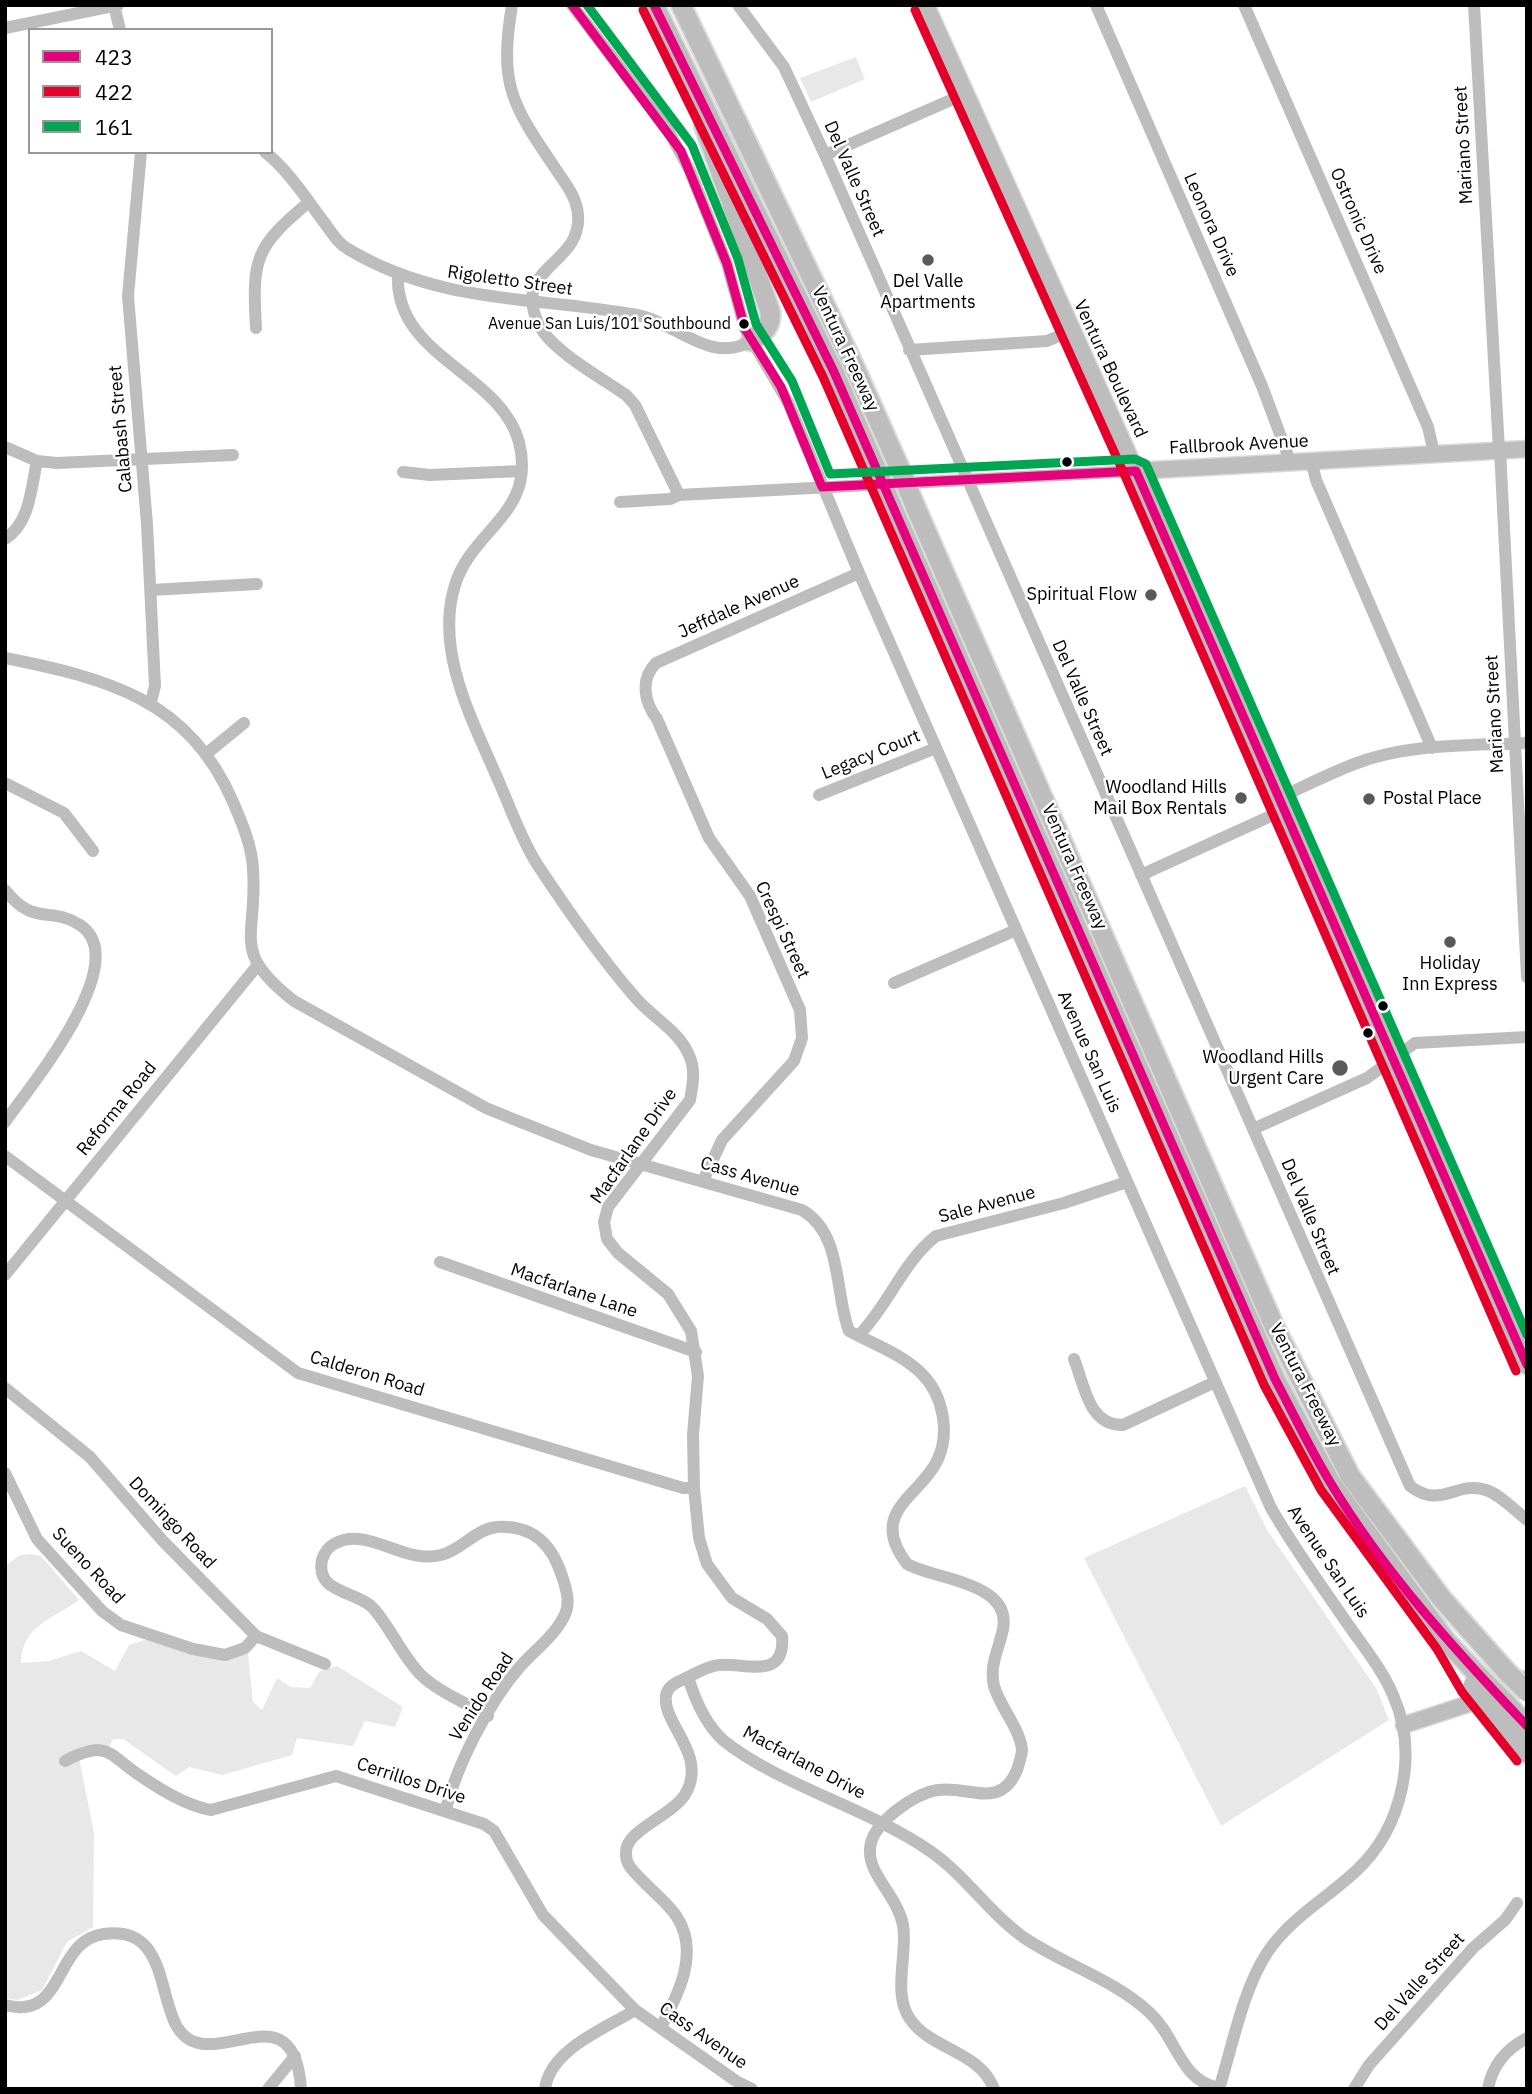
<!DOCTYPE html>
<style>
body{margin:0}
#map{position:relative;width:1532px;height:2094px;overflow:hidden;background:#fff;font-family:"IBM Plex Sans",sans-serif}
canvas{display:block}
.frame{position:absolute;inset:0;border:7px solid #000;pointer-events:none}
.legend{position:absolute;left:28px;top:28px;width:245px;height:126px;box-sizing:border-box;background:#fff;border:2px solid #999;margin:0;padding:9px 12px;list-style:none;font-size:21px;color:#000}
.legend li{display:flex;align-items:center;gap:14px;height:35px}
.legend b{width:35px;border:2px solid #999}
</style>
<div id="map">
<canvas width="1532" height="2094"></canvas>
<div class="frame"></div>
<ul class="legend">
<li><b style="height:9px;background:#e5007d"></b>423</li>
<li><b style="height:9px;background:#e4002b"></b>422</li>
<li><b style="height:9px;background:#00a651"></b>161</li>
</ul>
</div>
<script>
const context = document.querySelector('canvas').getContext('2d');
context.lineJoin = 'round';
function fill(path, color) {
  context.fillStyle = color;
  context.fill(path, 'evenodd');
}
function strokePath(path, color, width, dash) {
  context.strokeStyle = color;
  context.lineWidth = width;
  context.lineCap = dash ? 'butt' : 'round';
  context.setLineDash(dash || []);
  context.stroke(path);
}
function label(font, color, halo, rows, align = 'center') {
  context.font = font + ' "IBM Plex Sans",sans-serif';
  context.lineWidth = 5;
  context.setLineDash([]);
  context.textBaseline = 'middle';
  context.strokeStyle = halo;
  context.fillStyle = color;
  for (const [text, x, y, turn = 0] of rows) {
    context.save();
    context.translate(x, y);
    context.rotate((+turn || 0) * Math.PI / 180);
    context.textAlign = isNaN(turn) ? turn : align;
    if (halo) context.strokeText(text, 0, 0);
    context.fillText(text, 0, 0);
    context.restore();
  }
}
fill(new Path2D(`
 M856,57L865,79L811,102L800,78Z
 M1245,1486L1267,1530L1376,1688L1389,1720L1221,1826L1084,1558Z
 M32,1554L41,1556L79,1600C51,1620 22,1626 21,1663L49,1661L81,1651L115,1671L129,1645L148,1639L207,1658L248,1654L253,1702L262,1710L277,1678L291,1687L310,1688L319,1672L337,1666L403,1707L395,1727L365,1721L353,1746L297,1738L292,1755L222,1775L189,1767L176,1776L123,1739H113L109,1748L83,1746L59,1761L62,1767L79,1758L94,1833L93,1927L67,1942L42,1990L18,2000L5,1998V1566L20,1555Z`), '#e8e8e8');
const major = new Path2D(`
 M926,5L1136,471L1527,1366
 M1136,471L1527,449
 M1404,1725L1471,1703L1526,1679`);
const highway = new Path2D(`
 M654,5L834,372L875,466
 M681,5L853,364L899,467
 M704,125L770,311C772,327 764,332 751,341
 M891,504L1275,1379L1331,1483L1447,1642L1481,1678
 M915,506L1275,1328L1350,1476L1442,1599L1506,1671
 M1507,1704L1527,1726
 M1492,1709L1527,1753`);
strokePath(major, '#dbdbdb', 19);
strokePath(highway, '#dbdbdb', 23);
strokePath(new Path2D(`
 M114,5L120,30
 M512,5C499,85 511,103 555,168C565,183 577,197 578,215C582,266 510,266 539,325C552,351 602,378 626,395L635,405L679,495
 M572,5L668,130L690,171L727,264L745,329L788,402L859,573L1271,1508C1294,1548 1321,1585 1347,1623C1363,1646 1382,1669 1393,1695C1419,1753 1403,1827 1356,1871C1326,1899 1290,1918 1267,1953C1243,1989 1232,2048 1219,2089
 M738,5L784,67L825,155L1410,1486C1441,1510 1457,1480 1486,1490C1501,1495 1514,1510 1527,1520
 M1096,5L1262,386L1290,461
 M1244,5L1428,427L1434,453
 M1474,5L1499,450
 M5,28L118,5
 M141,152L128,296L147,524L155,686L151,702
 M265,152C288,170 306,198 323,221C331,231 337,243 348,249C441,305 536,296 637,315C677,323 710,365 751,341
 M825,155L967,93
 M398,273C393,357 500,372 519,442C537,513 472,529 455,585C434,652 474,723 499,782C511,809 521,839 537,864C564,905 602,959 634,996C650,1016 677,1029 688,1053C696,1068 693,1084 690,1100L608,1207L604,1222L607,1239L618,1253L668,1294L691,1331L698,1376L693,1435L694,1488L699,1538L707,1564L732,1598L767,1619L782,1636C786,1682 743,1662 719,1665C707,1666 695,1674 684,1679C676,1683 667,1686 666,1696C662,1723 706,1753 687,1791C676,1815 626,1829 626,1852C625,1864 633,1871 641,1879C652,1891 668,1903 677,1917C700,1953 678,1995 661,2027
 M256,328C252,258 255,247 309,202
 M909,350L1047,341L1071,331
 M5,447L37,461L57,463L233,455
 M1500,450L1527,977
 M1311,460L1316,480L1432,748
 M403,472L430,475L521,471
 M620,502L670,499L679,495L1136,471
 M5,539C30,523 31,489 37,461
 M151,590L257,584
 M5,658C106,678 189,699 233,802C242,823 252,846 253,869C258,939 229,950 294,1001L486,1108L513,1119L591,1150L802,1210C843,1234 834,1291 849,1331C873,1344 902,1354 922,1374C943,1395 950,1432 938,1459C920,1498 867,1511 907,1564C936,1580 1012,1582 1003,1629C999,1649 989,1665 994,1686C1000,1707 1019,1727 1022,1749C1022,1756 1019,1763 1017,1770C1000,1811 968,1785 938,1790C914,1793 871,1824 870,1849C868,1875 897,1895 903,1925C908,1953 892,1994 910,2019C931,2050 980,2051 994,2089
 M206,754L244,723
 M5,783L64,813L93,851
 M819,795L936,748
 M1279,798C1305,786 1330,773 1357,763C1410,743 1471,746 1527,743
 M1141,875L1284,810
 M5,890C34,927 51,906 80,925C135,961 29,1088 5,1122
 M894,983L1016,930
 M1253,1129L1367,1078L1415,1043L1527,1037
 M5,1156L298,1373L683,1488H694
 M703,1181L722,1140L794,1061L802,1038L800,1010L750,896L709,838L657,719C644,702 640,679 656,663L859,573
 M440,1262L696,1352
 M5,1275L257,966
 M860,1334C889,1304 903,1262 936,1236L1064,1203L1127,1182
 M1074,1359C1085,1387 1089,1426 1123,1425L1215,1382
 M5,1388L90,1457L162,1540L256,1636L325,1664
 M5,1473L37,1539L102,1611L121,1625L193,1649L225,1655L245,1648L256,1636
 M688,1677C695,1700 706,1725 724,1741C781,1786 868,1808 930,1851C965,1875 989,1913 1023,1937C1064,1965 1114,1979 1150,2013C1177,2038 1180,2081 1219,2088
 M65,1761C109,1738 108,1755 142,1777C161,1790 188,1806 211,1810L336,1776L484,1824L494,1831L543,1915L635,2010L736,2081L752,2089
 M446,1809C457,1765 488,1704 518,1669C533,1651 557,1635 566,1612C570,1601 566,1588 562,1576C552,1545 534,1525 497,1527C475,1529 462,1550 441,1555C402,1565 369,1525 334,1544C328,1547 324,1554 322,1560C315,1594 357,1590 374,1609C391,1629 402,1655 420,1674C438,1692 467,1703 488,1716
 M5,2005C66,2022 53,1940 104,1934C163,1926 158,1987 175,2023C205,2085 294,1980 301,2089
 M268,2089L295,2056
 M545,2089C550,2049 605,2029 635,2010
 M1354,2089L1369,2065L1473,1948L1505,1920L1517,1903
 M1488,2089C1492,2066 1506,2049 1527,2038`), '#bdbdbd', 12);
strokePath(major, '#bdbdbd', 16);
strokePath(highway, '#bdbdbd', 19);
const highwayBridge = new Path2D(`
 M875,466L891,504
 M899,467L915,506
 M1506,1671L1527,1692
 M1481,1678L1507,1704
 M1473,1685L1492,1709`);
strokePath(highwayBridge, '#dbdbdb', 23, []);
strokePath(highwayBridge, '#bdbdbd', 19);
strokePath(new Path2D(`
 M572,5L681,151L727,264L745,329L781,387L822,487L1136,471L1527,1365
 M654,5L834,372L1275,1379C1293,1413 1310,1449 1330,1482C1384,1572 1455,1650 1527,1726`), '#e5007d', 9);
strokePath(new Path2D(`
 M643,10L823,377L1264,1385L1321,1490L1437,1649L1462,1692L1517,1761
 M915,10L1125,476L1516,1371`), '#e4002b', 9);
strokePath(new Path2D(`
 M587,5L692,145L738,259L756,324L792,381L830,474L1135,459L1146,464L1527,1335`), '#00a651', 9);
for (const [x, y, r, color] of [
 [928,260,7,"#595959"],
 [744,324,6,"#000"],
 [1067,462,6,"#000"],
 [1151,595,7,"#595959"],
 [1241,798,7,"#595959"],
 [1369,799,7,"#595959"],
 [1450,942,7,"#595959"],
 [1383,1006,6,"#000"],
 [1368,1033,6,"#000"],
 [1340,1068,9,"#595959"]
]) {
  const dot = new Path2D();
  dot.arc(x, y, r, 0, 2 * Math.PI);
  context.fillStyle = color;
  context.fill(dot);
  strokePath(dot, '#fff', 2.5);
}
label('16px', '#000', '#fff', [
 ["Avenue San Luis/101 Southbound",731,324]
], 'right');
label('18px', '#000', '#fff', [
 ["Mariano Street",1464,145,-93],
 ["Del Valle Street",854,179,66],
 ["Ostronic Drive",1358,221,66],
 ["Leonora Drive",1211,225,66],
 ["Rigoletto Street",510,281,8],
 ["Ventura Freeway",845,349,65],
 ["Ventura Boulevard",1110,369,65],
 ["Calabash Street",121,429,-95],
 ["Fallbrook Avenue",1239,445,-3],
 ["Jeffdale Avenue",739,607,-24],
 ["Del Valle Street",1082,698,66],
 ["Mariano Street",1495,714,-93],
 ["Legacy Court",871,755,-22],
 ["Ventura Freeway",1074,867,66],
 ["Crespi Street",782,930,65],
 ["Avenue San Luis",1089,1052,66],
 ["Reforma Road",117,1109,-51],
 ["Macfarlane Drive",634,1146,-55],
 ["Cass Avenue",750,1177,16],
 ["Sale Avenue",987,1205,-15],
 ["Del Valle Street",1310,1217,67],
 ["Macfarlane Lane",574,1291,19],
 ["Calderon Road",367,1374,17],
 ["Ventura Freeway",1305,1385,63],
 ["Domingo Road",172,1523,47],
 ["Avenue San Luis",1328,1562,56],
 ["Sueno Road",88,1566,47],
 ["Venido Road",482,1697,-57],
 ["Macfarlane Drive",804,1763,28],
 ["Cerrillos Drive",411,1781,18],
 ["Del Valle Street",1420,1982,-48],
 ["Cass Avenue",703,2036,35]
]);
label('18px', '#000', '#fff', [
 ["Del Valle",928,282,"center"],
 ["Apartments",928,303,"center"],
 ["Spiritual Flow",1137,595],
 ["Woodland Hills",1227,788],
 ["Mail Box Rentals",1227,809],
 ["Postal Place",1383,799,"left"],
 ["Holiday",1450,964,"center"],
 ["Inn Express",1450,985,"center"],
 ["Woodland Hills",1324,1058],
 ["Urgent Care",1324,1079]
], 'right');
</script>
